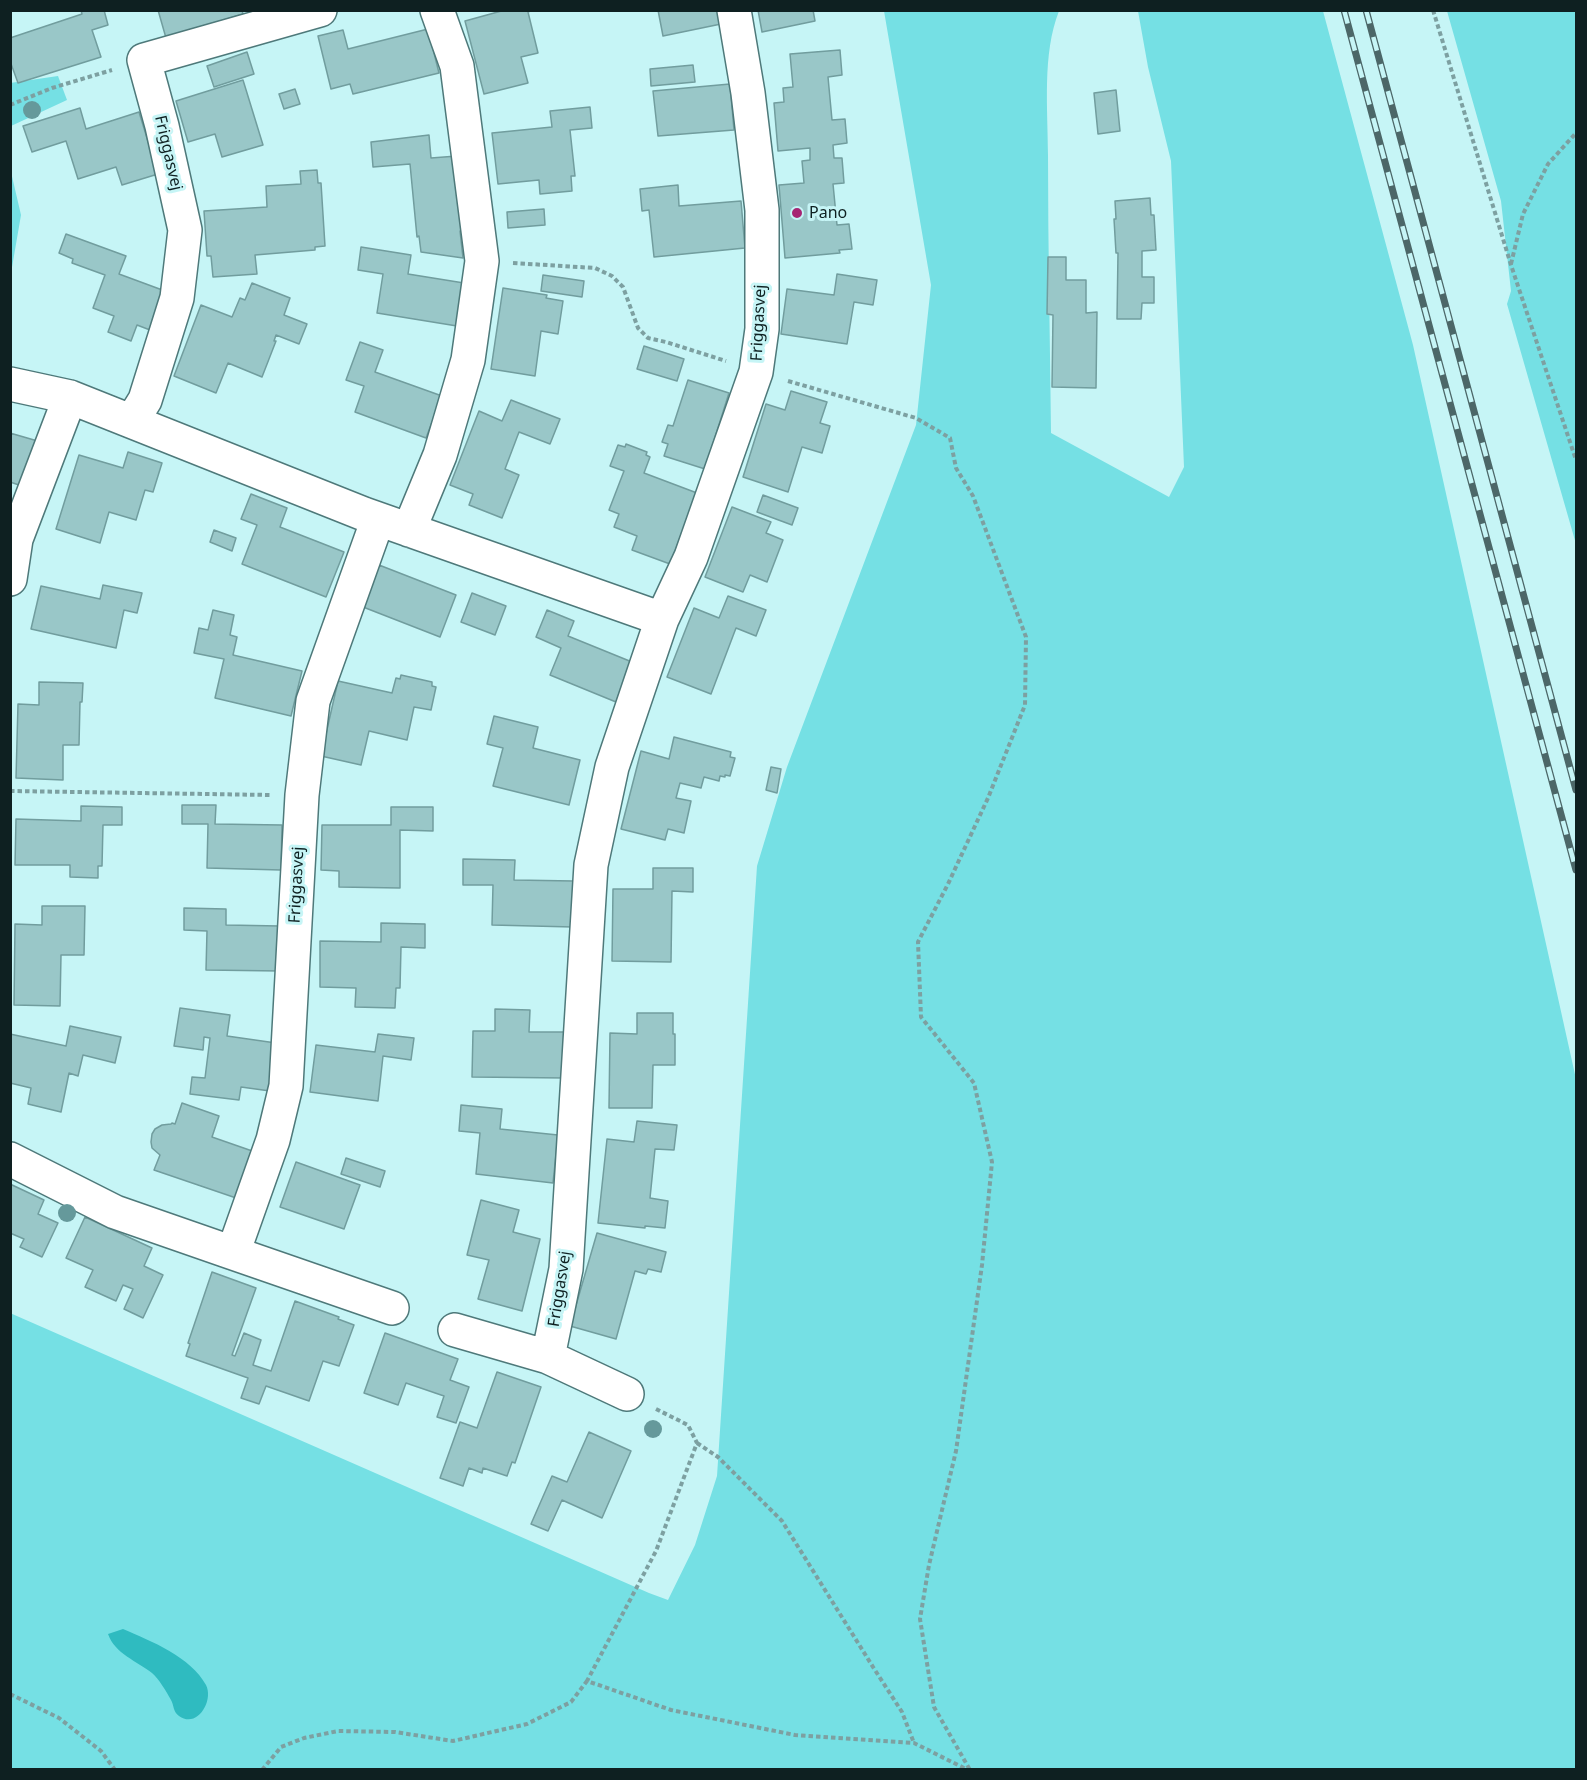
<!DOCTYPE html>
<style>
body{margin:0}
#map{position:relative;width:1587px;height:1780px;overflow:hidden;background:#c6f5f6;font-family:"Noto Sans",sans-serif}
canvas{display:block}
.frame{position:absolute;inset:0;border:12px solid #0e2021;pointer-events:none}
</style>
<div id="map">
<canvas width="1587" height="1780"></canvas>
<div class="frame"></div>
</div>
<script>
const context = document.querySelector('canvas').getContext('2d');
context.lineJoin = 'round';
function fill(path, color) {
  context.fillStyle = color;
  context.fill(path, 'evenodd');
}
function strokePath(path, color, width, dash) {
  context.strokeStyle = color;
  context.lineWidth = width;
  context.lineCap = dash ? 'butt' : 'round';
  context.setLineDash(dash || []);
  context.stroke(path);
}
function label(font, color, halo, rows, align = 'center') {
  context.font = font + ' "Noto Sans",sans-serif';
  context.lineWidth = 6;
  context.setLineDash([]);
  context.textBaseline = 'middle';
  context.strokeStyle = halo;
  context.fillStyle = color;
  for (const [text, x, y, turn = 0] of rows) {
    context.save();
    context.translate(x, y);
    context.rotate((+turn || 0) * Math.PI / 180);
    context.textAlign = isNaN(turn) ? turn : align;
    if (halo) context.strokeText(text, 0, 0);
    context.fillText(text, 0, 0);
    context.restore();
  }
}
fill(new Path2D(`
 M884,11H1059C1042,54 1048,109 1048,155C1048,248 1050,341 1051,433L1169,497L1184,467L1171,161L1148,67L1138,11H1323L1413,345L1576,1079V1769H11L10,1313L649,1593L668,1600L695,1545L717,1476L757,866L787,767L916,425L931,285Z
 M1447,11H1576V544L1507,304L1511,291L1501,201Z
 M58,76L67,100L11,126L10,83Z
 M11,172L21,215L11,273Z`), '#75e0e4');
fill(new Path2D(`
 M123,1629C151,1641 191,1657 206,1685C214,1701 197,1729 179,1716C173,1712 174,1705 171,1700C166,1691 159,1679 152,1673C137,1661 115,1654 108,1634Z`), '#2fbbc0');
const building = new Path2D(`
 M81,10H104L108,25L92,30L101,57L18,83L10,61V38L82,14Z
 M158,10H242L243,14L166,38Z
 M505,10H533L528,12L538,53L521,57L528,83L484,94L465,21Z
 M658,10H718L721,24L663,36Z
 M758,10H813L815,21L762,32Z
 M428,29L439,73L353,94L350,84L331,89L318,36L343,30L348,49Z
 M840,50L842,75L828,77L832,120L845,119L847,143L833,145L834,158H842L844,183L833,184L837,225L849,224L852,249L839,250L840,253L785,258L779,185L804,183L802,161L810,160V148L778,151L774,103L784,102L783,88L793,87L790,54Z
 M247,52L254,74L214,87L207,66Z
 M693,65L695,82L651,86L650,69Z
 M243,80L263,145L222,157L215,134L188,142L176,101Z
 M730,84L734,130L658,136L653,91Z
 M295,89L300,104L284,109L279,94Z
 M1116,90L1120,131L1098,134L1094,93Z
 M590,107L592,128L570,130L575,176H571L572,191L540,194L539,180L498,184L492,133L552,127L550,111Z
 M80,108L86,129L139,112L158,174L122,185L116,167L78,179L66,141L32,152L23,126Z
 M429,135L431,158L457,156L465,231H460L463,258L421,252L419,236L417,237L410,164L373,167L371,142Z
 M317,170L318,183H321L325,246L315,247V250L255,255L257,274L213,277L211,256H207L204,211L267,207L266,186L301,184L300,171Z
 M678,185L679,206L741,201L745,248L654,257L649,210L642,211L640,189Z
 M1150,198L1151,215H1154L1156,250L1142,251V277H1154V303H1142L1141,319H1117L1118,253H1116L1114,219H1116L1115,201Z
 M544,209L545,225L508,228L507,212Z
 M66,234L126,256L119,274L165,291L150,330L137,325L131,341L108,332L114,316L93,308L105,275L72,263L73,259L59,253Z
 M361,247L411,255L408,274L464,283L457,326L377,313L383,274L358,270Z
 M1048,257H1066V280H1086V313L1097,312L1096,388L1052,387L1053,315L1047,314Z
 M837,274L877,280L873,305L854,302L847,344L781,334L787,289L834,295Z
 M543,275L584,281L582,297L541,291Z
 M252,283L290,298L284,315L307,324L299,344L276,335L274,341H276L262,377L228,363L216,393L174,376L201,305L232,317L240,298L245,300Z
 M503,288L547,295L546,298L563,301L558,334L541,331L535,376L491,369Z
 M360,342L383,350L375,372L442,396L426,438L355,412L364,386L346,380Z
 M644,346L684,359L677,381L637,369Z
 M688,380L729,393L705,469L664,456L668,444L662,442L668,425L673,426Z
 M791,391L827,402L820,423L830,426L822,453L802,447L788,492L743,477L766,404L785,410Z
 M511,400L560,419L550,444L519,432L505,469L519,475L502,518L469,505L473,494L450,485L479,411L502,421Z
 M10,433L41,442L28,488L10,482Z
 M626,444L647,452L646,455L650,457L644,473L697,493L670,564L632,550L637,536L614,527L619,514L609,510L624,471L610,466L618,445L625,447Z
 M128,452L162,463L153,492L145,490L136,520L109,512L100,543L56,529L79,455L123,468Z
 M251,494L287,508L280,527L344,552L326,597L242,564L257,525L241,519Z
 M763,495L798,508L792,525L757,512Z
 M732,507L771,522L766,533L783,540L767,582L750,575L743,592L705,577Z
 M214,530L236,538L232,551L210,542Z
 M379,565L456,595L440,637L363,607Z
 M103,585L142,593L137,613L124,610L116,648L31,629L41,586L100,599Z
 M472,593L506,606L495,635L461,622Z
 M728,596L766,610L756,636L736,628L711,694L667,677L694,608L719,618Z
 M213,610L234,615L230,635L237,637L233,655L302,671L291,716L215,698L224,659L194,653L199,628L208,630Z
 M547,610L574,621L568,636L632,662L616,702L550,675L561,648L536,637Z
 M401,675L432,682V686L436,687L431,710L414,707L407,740L369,731L361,765L321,756L338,681L392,693L396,678L400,679Z
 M39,682L83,683L82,702H80L79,745H63V780L16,778L18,704L39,705Z
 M494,716L538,727L533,748L580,760L569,805L493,786L503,748L487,744Z
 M674,737L731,752L730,757L735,758L730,776L725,775V777L720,776L719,781L704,777L701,788L680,783L676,798L691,801L684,833L668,829L665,840L621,829L641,751L669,759Z
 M771,767L781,769L777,793L766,790Z
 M182,805H216L215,824L282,825L281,870L207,868L208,824H182Z
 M81,806L122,807V825H103L102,866H98V878L70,877V865H15L16,819L81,821Z
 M391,807H433V831L400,830V888L339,887V871L321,870L322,825H391Z
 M463,859L515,860L514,880L574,881L573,927L492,925L493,885H463Z
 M653,868H693V892L672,891L671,962L612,961L613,889H653Z
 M42,906H85L84,955H61L60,1006L14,1005L15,924L42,925Z
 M184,908L226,909V925L280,926V971L206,970L207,931L184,930Z
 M381,923L425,924V948L401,947L400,988H396L395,1008L355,1007L356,988L320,987V941L381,942Z
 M180,1008L230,1015L227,1036L276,1043L270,1091L241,1087L239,1100L190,1094L192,1077L205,1078L210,1038L204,1037L203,1050L174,1046Z
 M495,1009L530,1010L529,1032H565V1078L472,1077L473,1031H495Z
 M637,1013H673V1034H675V1065H653L652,1108H609L610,1033L637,1034Z
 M70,1026L121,1037L115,1063L83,1055L78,1076L69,1073L61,1112L28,1104L31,1088L10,1083V1034L66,1046Z
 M378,1034L414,1038L411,1060L383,1056L378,1101L310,1092L316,1045L375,1052Z
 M182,1103L219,1116L212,1137L258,1153L242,1200L154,1170L160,1155L152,1148L151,1142L152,1134L155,1129L162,1125L171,1124L172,1123L175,1124Z
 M461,1105L502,1109L500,1129L558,1135L553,1183L476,1174L480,1133L459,1131Z
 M637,1121L677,1125L674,1150L655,1149L650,1198L668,1201L665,1228L645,1226V1228L598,1223L607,1139L634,1142Z
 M346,1158L385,1171L380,1187L341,1174Z
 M296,1162L360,1185L344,1229L280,1207Z
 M10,1184L44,1200L38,1214L58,1223L42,1257L20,1247L24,1239L10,1233Z
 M481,1200L519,1210L513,1232L540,1239L522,1311L478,1299L489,1260L467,1255Z
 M85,1217L152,1248L144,1266L163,1275L143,1318L124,1309L133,1289L123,1285L116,1301L85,1287L93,1270L66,1258Z
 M597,1233L666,1252L661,1272L648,1269L646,1274L635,1271L616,1339L570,1326Z
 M212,1272L256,1288L232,1355L235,1356L244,1333L261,1340L253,1365L271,1371L295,1301L339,1317L338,1319L354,1325L339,1366L323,1361L309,1401L266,1386L259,1404L241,1398L248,1378L186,1356L190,1344L188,1343Z
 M385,1333L458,1359L450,1380L469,1387L456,1423L437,1417L444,1396L406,1383L398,1405L364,1393Z
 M497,1372L541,1387L515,1463L512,1462L507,1476L483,1468L482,1473L469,1468L463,1486L440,1478L460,1422L477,1428Z
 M589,1432L631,1451L602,1518L562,1500L548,1531L531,1524L552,1476L567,1482Z`);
fill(building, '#99c7c8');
strokePath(building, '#719d9e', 1.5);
const minor = new Path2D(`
 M10,384L70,397L364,514L662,619L691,557L756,372L762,329V210L748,93L734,10
 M132,421L145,400L177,298L185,230L162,126L144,60L320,10
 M409,530L440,455L468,360L482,261L457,66L437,10
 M10,579L16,539L70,397
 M10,1159L115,1212L233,1253L273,1140L286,1086L302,795L313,701L378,519
 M233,1253L392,1308
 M455,1330L548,1357L566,1269L591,865L612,767L662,619
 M548,1357L627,1394`);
strokePath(minor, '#4e797a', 36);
strokePath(new Path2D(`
 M1433,10L1511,265L1576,460
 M10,105L52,88L112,70
 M513,263L595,268L612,276L623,287L638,328L648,338L666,342L726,361
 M1511,264L1523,214L1548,164L1576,133
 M788,381L916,418L950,438L956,468L973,496L1026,637L1025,705L988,798L948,884L918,942L921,1017L974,1083L992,1162L982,1265L956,1451L929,1565L920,1619L934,1707L970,1770
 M10,791L271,795
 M656,1409L688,1425L697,1443L656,1551L587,1681L671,1710L795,1735L914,1743L968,1770
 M697,1443L718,1457L782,1521L873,1667L902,1712L914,1743
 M10,1694L59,1718L101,1751L115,1770
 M262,1770L281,1747L304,1738L338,1731L395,1732L453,1741L527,1724L571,1702L587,1681`), '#7da0a1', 4, [4.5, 3]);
strokePath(minor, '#fff', 33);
const rail = new Path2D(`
 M1344,10L1576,870
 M1366,10L1576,790`);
strokePath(rail, '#4c6768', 7);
strokePath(rail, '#c6f5f6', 4.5, [14]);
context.fillStyle = '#65999b';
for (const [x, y] of [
 [32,110],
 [67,1213],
 [653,1429]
]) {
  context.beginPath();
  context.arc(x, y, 9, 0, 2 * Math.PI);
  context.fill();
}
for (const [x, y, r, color] of [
 [797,213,6,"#a62573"]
]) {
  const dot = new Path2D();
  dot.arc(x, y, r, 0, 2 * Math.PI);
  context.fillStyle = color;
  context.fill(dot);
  strokePath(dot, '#c6f5f6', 2);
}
label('16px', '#0e2021', '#c6f5f6', [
 ["Friggasvej",168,153,77],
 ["Friggasvej",759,323,-87],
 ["Friggasvej",297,885,-87],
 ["Friggasvej",560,1289,-81]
]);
label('16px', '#0e2021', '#c6f5f6', [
 ["Pano",809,213]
], 'left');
</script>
